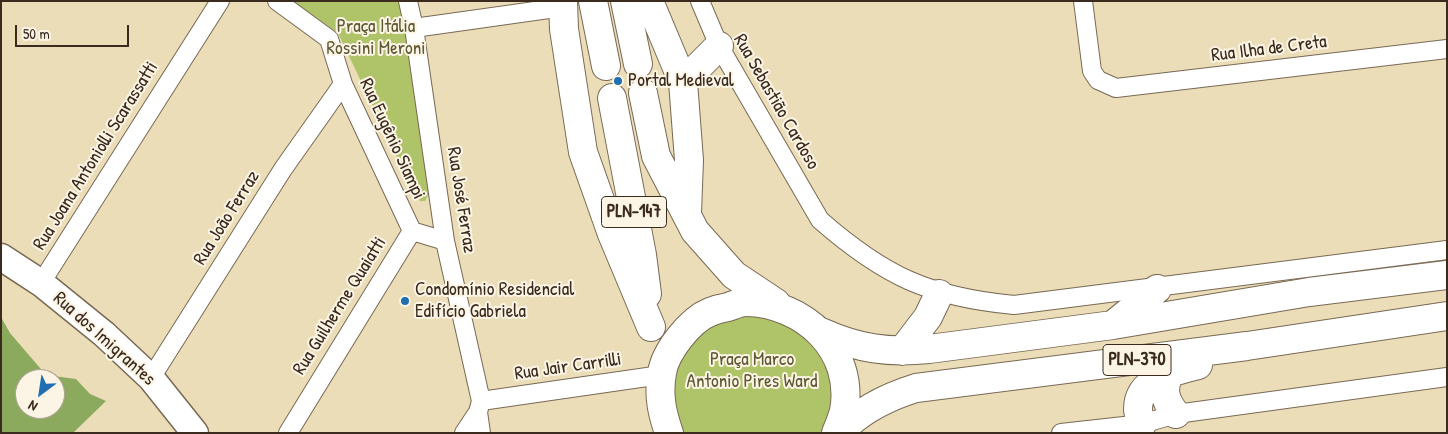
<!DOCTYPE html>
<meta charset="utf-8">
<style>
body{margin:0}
#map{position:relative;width:1448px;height:434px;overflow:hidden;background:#ecddb9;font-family:"Patrick Hand",sans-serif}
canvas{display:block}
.frame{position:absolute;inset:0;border:2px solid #3b2a1e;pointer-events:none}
.north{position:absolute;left:15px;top:369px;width:50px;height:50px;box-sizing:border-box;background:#fcf5e5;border:1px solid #afa495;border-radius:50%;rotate:211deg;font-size:14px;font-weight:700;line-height:20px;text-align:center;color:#3b2a1e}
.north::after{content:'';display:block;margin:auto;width:18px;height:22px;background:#1f6fb2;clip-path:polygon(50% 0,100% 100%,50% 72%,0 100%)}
.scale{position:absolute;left:15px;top:25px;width:114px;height:22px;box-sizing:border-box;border:2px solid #3b2a1e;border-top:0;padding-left:6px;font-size:15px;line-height:18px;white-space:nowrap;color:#3b2a1e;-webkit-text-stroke:4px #fcf5e5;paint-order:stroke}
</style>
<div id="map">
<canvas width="1448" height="434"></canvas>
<div class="frame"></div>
<div class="north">N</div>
<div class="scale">50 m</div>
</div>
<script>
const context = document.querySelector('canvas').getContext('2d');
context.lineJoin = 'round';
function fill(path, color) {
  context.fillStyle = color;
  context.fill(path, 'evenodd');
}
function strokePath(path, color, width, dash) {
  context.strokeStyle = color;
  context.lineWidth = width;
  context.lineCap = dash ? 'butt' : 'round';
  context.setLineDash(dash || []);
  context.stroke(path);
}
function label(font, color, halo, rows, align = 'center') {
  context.font = font + ' "Patrick Hand",sans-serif';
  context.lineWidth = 4;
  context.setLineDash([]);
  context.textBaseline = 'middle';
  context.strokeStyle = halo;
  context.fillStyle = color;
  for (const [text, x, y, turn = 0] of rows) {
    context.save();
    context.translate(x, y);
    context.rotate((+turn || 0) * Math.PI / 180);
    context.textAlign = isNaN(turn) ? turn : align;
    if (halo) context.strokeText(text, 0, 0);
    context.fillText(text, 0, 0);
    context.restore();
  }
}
fill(new Path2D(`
 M293,1H401L410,42L430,192L425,201H420L408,180L338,33Z
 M779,314C788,323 818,344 823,354C837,379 834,409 820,433H684L679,424L671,392L680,354L721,316Z`), '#afc469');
fill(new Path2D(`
 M1,317L10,333L46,375L76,379L90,394L106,401L73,433H1ZM25,379H55V409H25Z`), '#8baa5d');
const street = new Path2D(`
 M277,1L329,39L343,84L412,231
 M408,1L414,28L445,241L481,401L478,412L481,433
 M700,1L719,46L820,220C884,276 929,297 1014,305L1447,250
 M1083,1L1092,71L1098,80L1116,88L1447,49
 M414,28L563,7
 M41,283L220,1
 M151,378L283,169L343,84
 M481,401L661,375
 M288,433L412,231L445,241
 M464,433L478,412
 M1061,433L1142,424L1176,414L1447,377`);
const secondary = new Path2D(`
 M1,257L41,283L104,334L151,378L195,433`);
const primary = new Path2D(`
 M563,1L564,29L583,152L612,234L651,327
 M593,1L606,66
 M625,1L638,64
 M649,1L683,82L689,160L687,213
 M683,82L719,46
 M643,93L656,156L695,231L734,275L776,303
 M612,98L642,255L647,294
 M1114,324L1157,289
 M821,332C859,349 888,353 929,349L1113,325L1309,292L1447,275
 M902,351L928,317L939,294
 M1171,371C1162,387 1163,399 1176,414
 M1142,424C1141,420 1138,414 1138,409C1138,379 1176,370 1198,365
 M669,433C662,413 658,395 662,373C665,352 690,320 710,312C715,310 722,308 728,307C734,305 740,302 746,302C804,303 855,350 844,411C842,418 839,426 836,433
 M839,433C860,410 887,397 916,388L1247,346L1447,316`);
strokePath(street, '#796954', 20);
strokePath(secondary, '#796954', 29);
strokePath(primary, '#796954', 30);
strokePath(street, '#fff', 18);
strokePath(secondary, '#fff', 26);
strokePath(primary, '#fff', 28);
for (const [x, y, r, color] of [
 [618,81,5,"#1f6fb2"],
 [405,301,5,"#1f6fb2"]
]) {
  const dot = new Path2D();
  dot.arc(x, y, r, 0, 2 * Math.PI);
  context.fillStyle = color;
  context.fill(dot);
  strokePath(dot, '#fcf5e5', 2);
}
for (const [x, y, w] of [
 [634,212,65],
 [1137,360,68]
]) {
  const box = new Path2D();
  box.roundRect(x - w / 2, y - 15.5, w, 31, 4);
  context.fillStyle = '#fcf5e5';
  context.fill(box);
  strokePath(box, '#3b2a1e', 1);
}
label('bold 18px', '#3b2a1e', null, [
 ["PLN-147",634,212],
 ["PLN-370",1137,360]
]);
label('19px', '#5e5834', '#fcf5e5', [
 ["Praça Itália",376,27],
 ["Rossini Meroni",376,49],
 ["Praça Marco",752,360],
 ["Antonio Pires Ward",752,382]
]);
label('19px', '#3b2a1e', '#fcf5e5', [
 ["Rua Ilha de Creta",1269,49,-7],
 ["Rua Sebastião Cardoso",776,102,60],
 ["Rua Eugênio Siampi",392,139,65],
 ["Rua Joana Antoniolli Scarassatti",96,156,-58],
 ["Rua José Ferraz",461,200,81],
 ["Rua João Ferraz",227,218,-58],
 ["Rua Guilherme Quaiatti",340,306,-58],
 ["Rua dos Imigrantes",104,339,42],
 ["Rua Jair Carrilli",568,367,-8]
]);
label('19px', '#3b2a1e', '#fcf5e5', [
 ["Portal Medieval",628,81],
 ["Condomínio Residencial",415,290],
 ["Edifício Gabriela",415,312]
], 'left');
</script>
